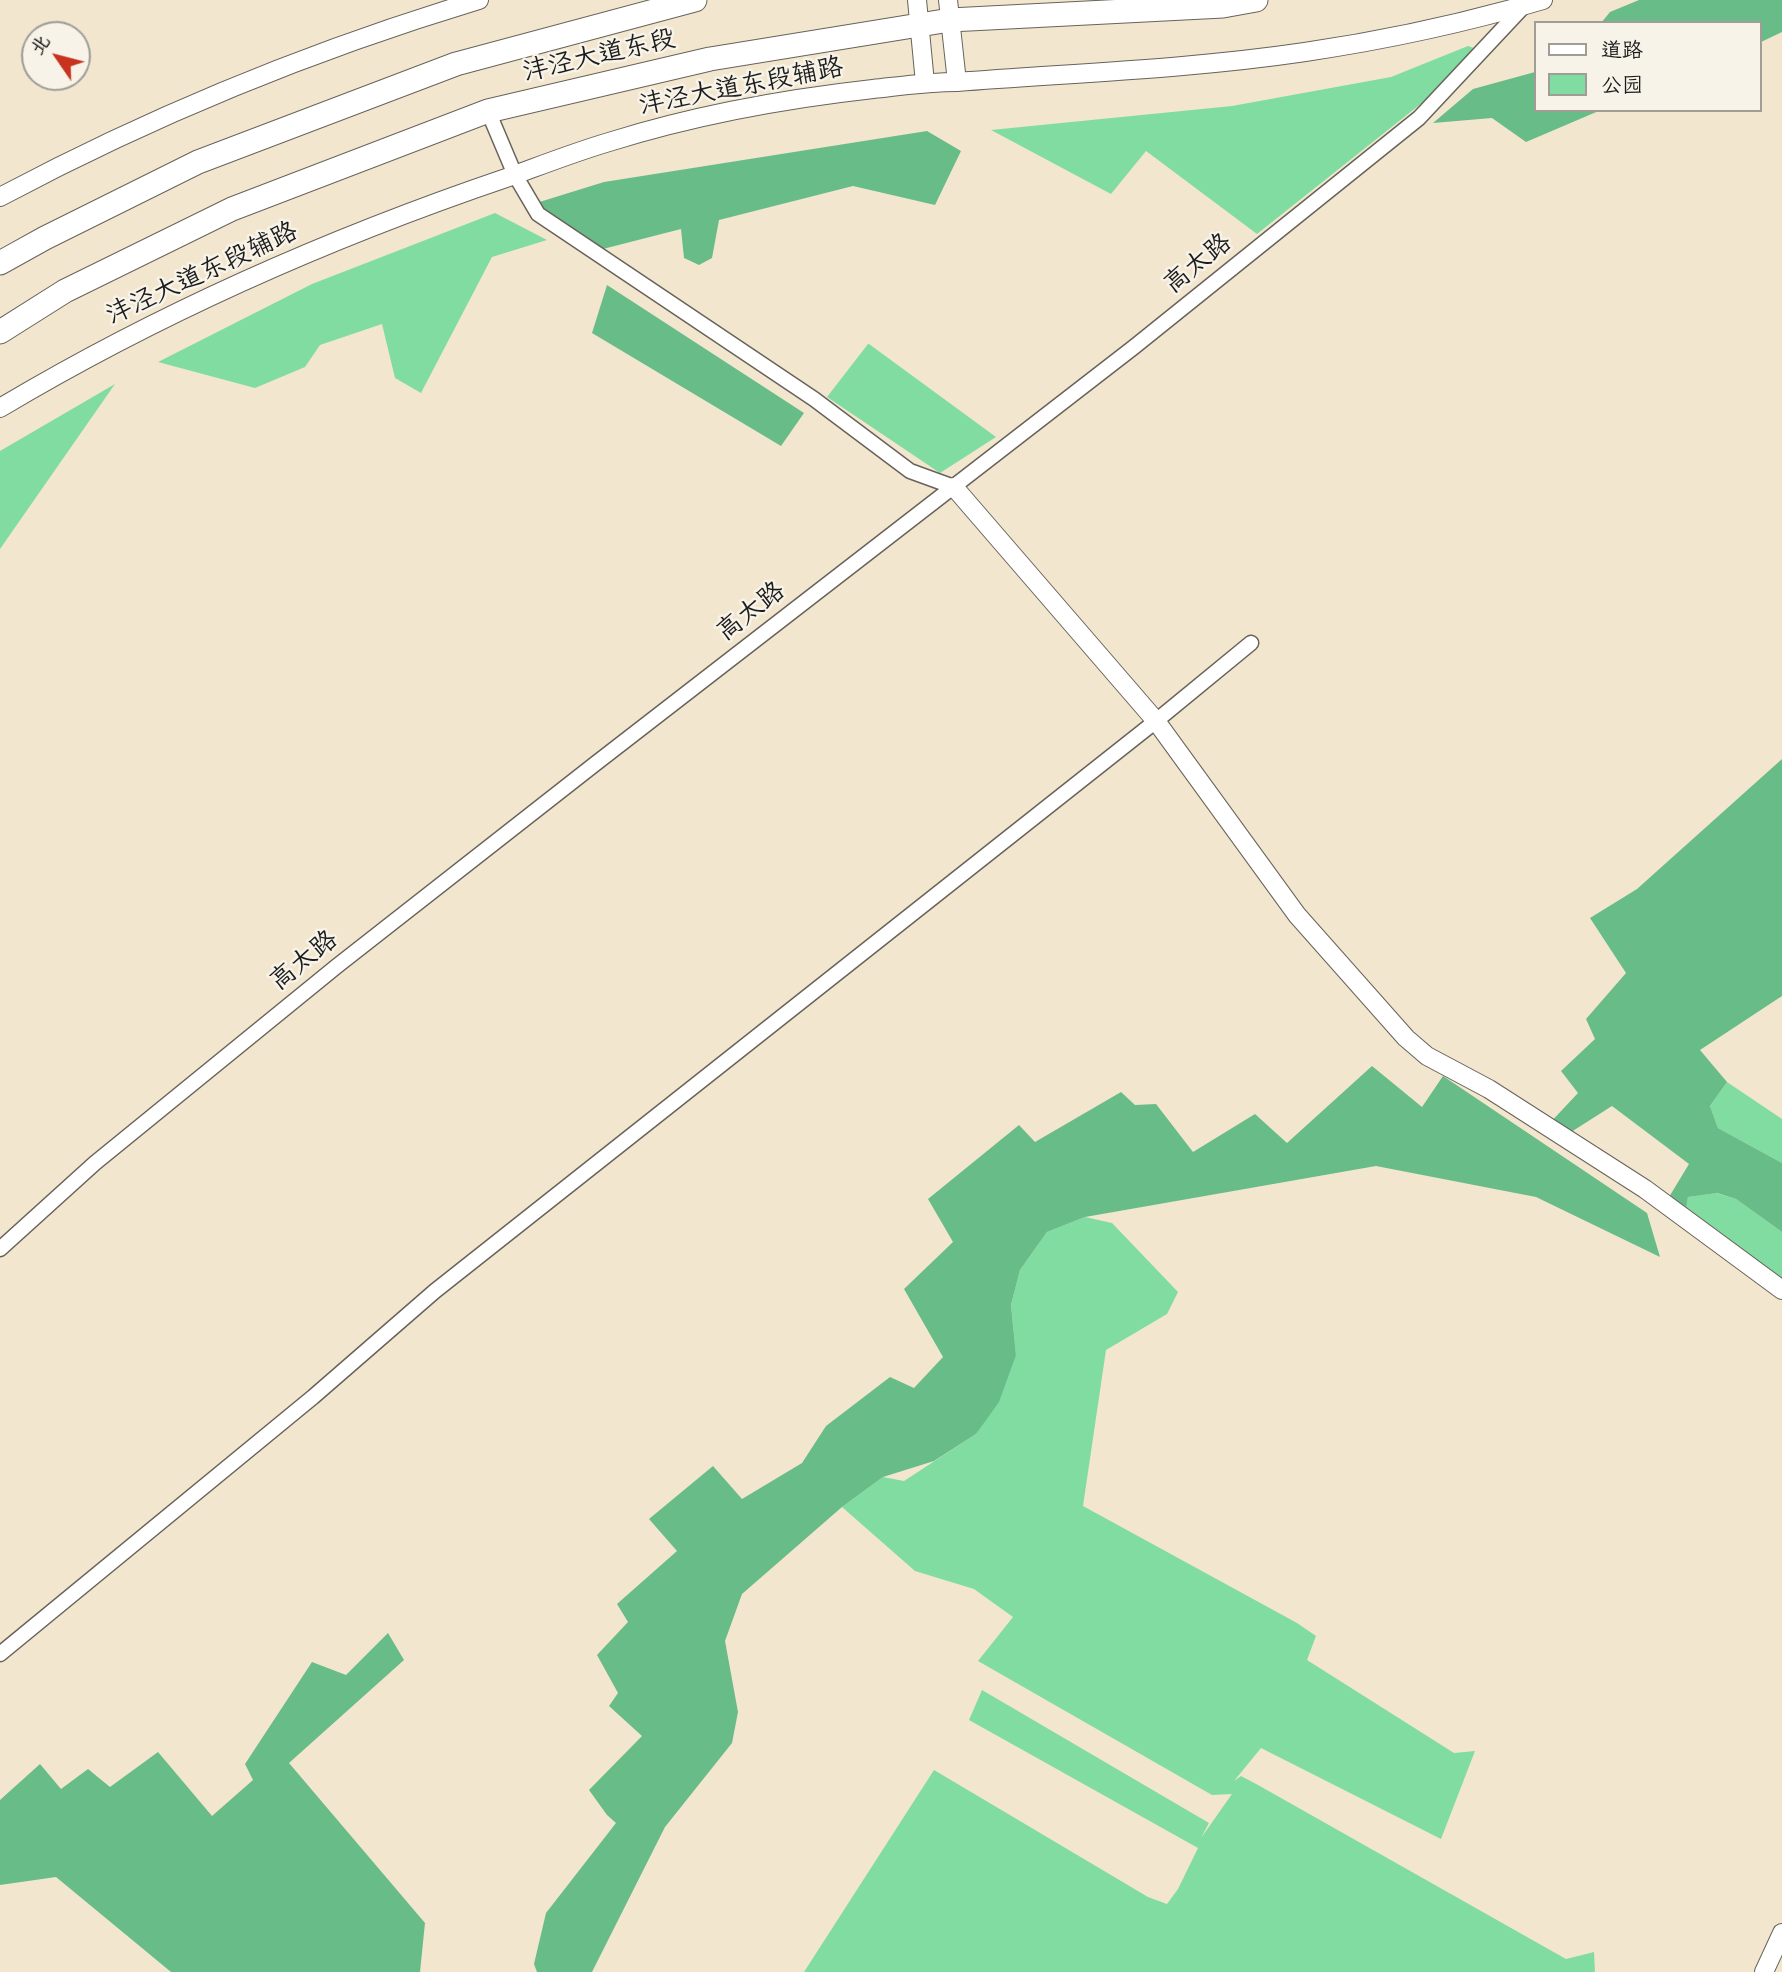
<!DOCTYPE html>
<meta charset="utf-8">
<style>
body{margin:0}
#map{position:relative;width:1782px;height:1972px;overflow:hidden;background:#f3e6ce;font-family:"Shantell Sans","LXGW WenKai TC",sans-serif}
canvas{display:block}
.legend{position:absolute;left:1534px;top:21px;width:228px;height:91px;box-sizing:border-box;background:#f7f3e8;border:2px solid #9f9d96;margin:0;padding:9px 12px;list-style:none;font-size:21px;color:#1c1c1c}
.legend li{display:flex;align-items:center;gap:14px;height:35px}
.legend b{width:35px;border:2px solid #9f9d96}
.north{position:absolute;left:21px;top:21px;width:70px;height:70px;box-sizing:border-box;background:#f7f3e8;border:2px solid #9f9d96;border-radius:50%;rotate:305deg;font-size:19px;font-weight:700;line-height:28px;text-align:center;color:#1c1c1c}
.north::after{content:'';display:block;margin:auto;width:24px;height:32px;background:#c8321e;clip-path:polygon(50% 0,100% 100%,50% 72%,0 100%)}
</style>
<div id="map">
<canvas width="1782" height="1972"></canvas>
<ul class="legend">
<li><b style="height:9px;background:#fff"></b>道路</li>
<li><b style="height:19px;background:#81dca2"></b>公园</li>
</ul>
<div class="north">北</div>
</div>
<script>
const context = document.querySelector('canvas').getContext('2d');
context.lineJoin = 'round';
function fill(path, color) {
  context.fillStyle = color;
  context.fill(path, 'evenodd');
}
function strokePath(path, color, width, dash) {
  context.strokeStyle = color;
  context.lineWidth = width;
  context.lineCap = dash ? 'butt' : 'round';
  context.setLineDash(dash || []);
  context.stroke(path);
}
function label(font, color, halo, rows, align = 'center') {
  context.font = font + ' "Shantell Sans","LXGW WenKai TC",sans-serif';
  context.lineWidth = 5;
  context.setLineDash([]);
  context.textBaseline = 'middle';
  context.strokeStyle = halo;
  context.fillStyle = color;
  for (const [text, x, y, turn = 0] of rows) {
    context.save();
    context.translate(x, y);
    context.rotate((+turn || 0) * Math.PI / 180);
    context.textAlign = isNaN(turn) ? turn : align;
    if (halo) context.strokeText(text, 0, 0);
    context.fillText(text, 0, 0);
    context.restore();
  }
}
fill(new Path2D(`
 M1468,46L1486,52L1257,234L1146,151L1111,194L991,130L1232,106L1391,77Z
 M495,213L547,240L492,257L421,393L395,378L382,324L320,345L305,367L255,388L158,362L312,284Z
 M868,344H869L996,437L940,473L827,397Z
 M115,384L0,549V451Z
 M1727,1082L1782,1119V1163L1718,1128L1710,1106Z
 M1716,1193L1736,1199L1782,1232V1285L1684,1222L1688,1197Z
 M1085,1217L1112,1223L1178,1292L1167,1314L1106,1350L1083,1506L1297,1623L1316,1636L1307,1660L1454,1753L1475,1751L1441,1839L1261,1748L1234,1781L1241,1776L1258,1785L1566,1959L1594,1952L1595,1972H804L934,1770L1148,1897L1167,1904L1178,1889L1198,1848L969,1720L982,1690L1209,1823L1201,1838L1232,1794L1212,1795L978,1661L1013,1617L974,1589L915,1571L842,1507L883,1477L904,1481L976,1434L1016,1355L1011,1305L1020,1270L1047,1232Z`), '#81dca2');
fill(new Path2D(`
 M1639,0H1782V32L1759,43V23H1601L1610,12Z
 M1535,72V110H1601L1526,142L1492,118L1433,123L1473,89Z
 M927,131L961,151L935,205L853,186L719,220L712,258L699,265L684,258L681,229L599,250L533,204L604,182Z
 M607,285L804,413L781,446L592,333Z
 M1782,759V996L1700,1050L1727,1082L1710,1106L1718,1128L1782,1163V1232L1736,1199L1717,1193L1688,1197L1684,1222L1663,1207L1689,1164L1612,1106L1568,1134L1547,1126L1578,1093L1561,1071L1595,1039L1586,1019L1626,973L1590,918L1637,889Z
 M1372,1066L1422,1107L1443,1076L1647,1213L1660,1257L1536,1197L1376,1166L1085,1217L1047,1232L1020,1270L1011,1305L1016,1355L999,1402L976,1434L934,1461L883,1477L842,1507L742,1594L725,1641L738,1712L732,1743L665,1827L592,1972H537L534,1964L546,1913L616,1823L607,1815L589,1790L642,1736L609,1706L618,1693L597,1655L628,1622L617,1604L677,1551L649,1519L713,1466L742,1499L802,1463L826,1426L890,1377L914,1388L943,1357L904,1289L953,1242L928,1199L1019,1125L1035,1142L1121,1092L1135,1105L1156,1104L1193,1152L1255,1114L1287,1143Z
 M388,1633L404,1660L289,1763L425,1923L420,1972H171L56,1877L0,1885V1800L40,1764L61,1789L88,1769L110,1787L158,1752L212,1816L253,1780L245,1764L312,1662L346,1675Z`), '#68bc88');
const minor = new Path2D(`
 M488,111L515,175L538,214L814,399L910,471L954,487
 M0,1249L95,1163L337,966L595,764L1134,347L1419,118L1524,6
 M0,1654L313,1397L435,1291L1156,721L1251,643`);
const tertiary = new Path2D(`
 M917,0L925,83
 M948,0L957,82
 M0,197C156,114 310,51 479,0
 M0,408C161,312 332,237 509,177C542,165 575,152 609,142C695,115 783,99 873,89C901,86 928,82 957,82C1073,73 1190,69 1305,52C1386,40 1465,23 1543,0
 M954,487L1156,721L1297,915L1406,1038L1427,1056L1489,1089L1645,1189L1782,1290
 M1764,1972L1782,1933`);
const primary = new Path2D(`
 M0,263L45,238L198,162L456,64L695,0
 M0,332L65,291L232,209L488,111L710,59L950,20L1223,6L1256,0`);
strokePath(minor, '#67635a', 17);
strokePath(tertiary, '#67635a', 20);
strokePath(primary, '#67635a', 25);
strokePath(minor, '#fff', 14);
strokePath(tertiary, '#fff', 18);
strokePath(primary, '#fff', 23);
label('26px', '#1c1c1c', '#f7f3e8', [
 ["沣泾大道东段",599,56,-13],
 ["沣泾大道东段辅路",741,87,-11],
 ["高太路",1198,264,-39],
 ["沣泾大道东段辅路",202,274,-25],
 ["高太路",751,612,-38],
 ["高太路",304,961,-39]
]);
</script>
